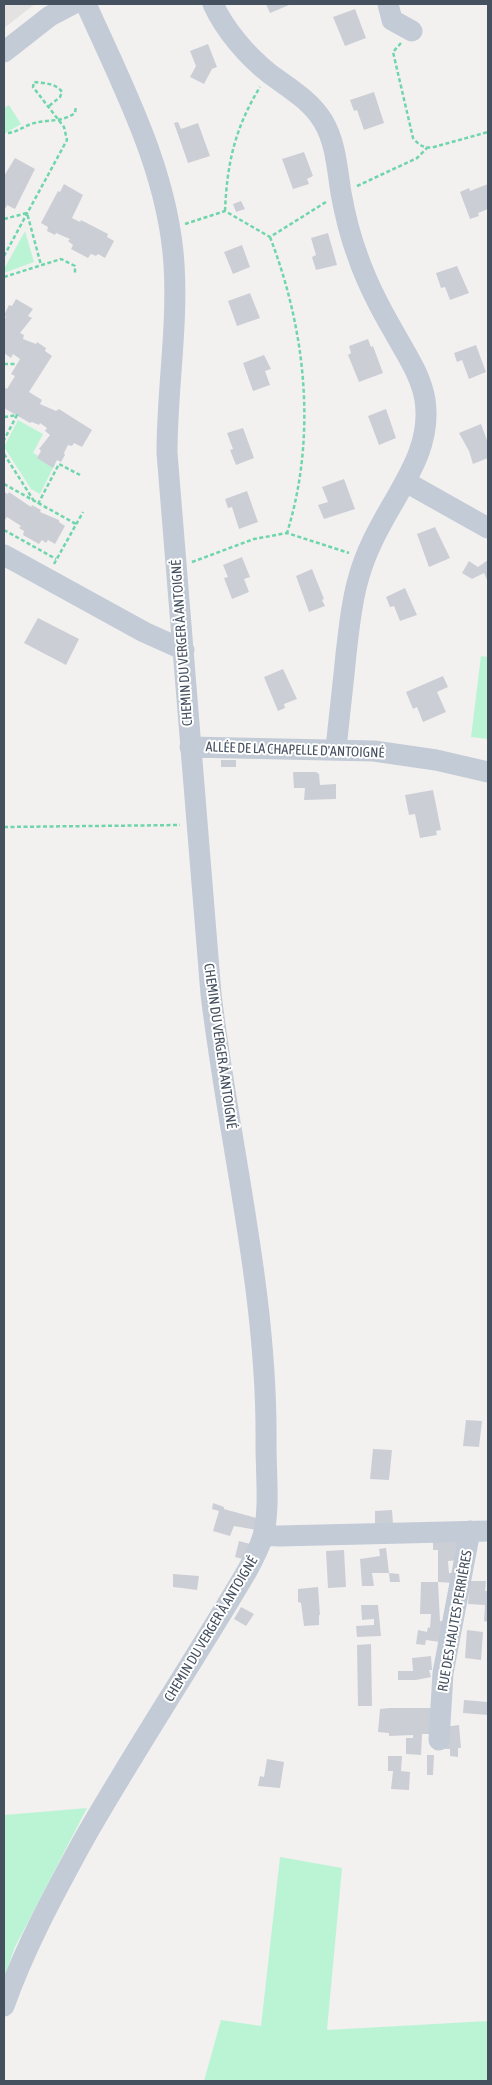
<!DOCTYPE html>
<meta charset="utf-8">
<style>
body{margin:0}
#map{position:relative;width:492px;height:2085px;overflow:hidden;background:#f3f0f0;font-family:"Asap Condensed",sans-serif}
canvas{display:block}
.frame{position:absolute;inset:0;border:5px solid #465160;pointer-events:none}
</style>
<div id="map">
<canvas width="492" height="2085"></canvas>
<div class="frame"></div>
</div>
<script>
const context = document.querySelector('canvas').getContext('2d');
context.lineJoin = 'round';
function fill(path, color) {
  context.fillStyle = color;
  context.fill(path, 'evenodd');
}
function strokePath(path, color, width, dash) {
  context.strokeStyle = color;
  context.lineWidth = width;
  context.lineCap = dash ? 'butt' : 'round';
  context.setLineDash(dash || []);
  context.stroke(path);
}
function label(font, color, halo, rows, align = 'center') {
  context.font = font + ' "Asap Condensed",sans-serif';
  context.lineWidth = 4;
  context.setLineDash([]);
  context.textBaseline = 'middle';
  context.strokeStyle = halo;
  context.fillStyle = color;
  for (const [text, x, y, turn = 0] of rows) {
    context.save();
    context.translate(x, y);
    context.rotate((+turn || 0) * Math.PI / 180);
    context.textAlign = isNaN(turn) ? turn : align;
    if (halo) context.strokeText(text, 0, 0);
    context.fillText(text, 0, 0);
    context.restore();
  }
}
fill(new Path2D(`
 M4,4H35L4,28Z`), '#e4e1e2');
fill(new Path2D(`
 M9,105L21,124L4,134V108Z
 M25,231L34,262L4,273V269Z
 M18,420L43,434L33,453L55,464L40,494L31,489L4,447Z
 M481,656L488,657V739L471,737Z
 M87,1808L15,1947L4,1978V1815Z
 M280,1857L342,1868L327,2030L488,2021V2081H204L221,2020L261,2026Z`), '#bbf4d5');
fill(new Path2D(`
 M266,4H288L289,5L270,13Z
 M355,9L366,38L345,46L333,17Z
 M208,44L217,67L212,69L204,84L190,77L196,66L190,51Z
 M374,92L384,123L364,130L357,110L354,111L350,100Z
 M178,122L181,129L198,123L210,156L188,163L174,123Z
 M304,152L313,176L307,179L309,184L293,189L282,159Z
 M15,158L35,169L15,209L7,205L6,208L4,207V176Z
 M64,184L83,195L72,218L80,222L81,220L108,234L107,237L114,241L105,258L98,254L96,256L91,254L88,258L71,249L73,245L68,241L70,239L56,233L55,235L47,231L48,227L41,223L58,191L60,192Z
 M488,184V209L478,213L479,216L470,219L460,192L469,188L470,191Z
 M241,201L245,209L236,212L233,204Z
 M328,233L337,265L316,270L312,257L316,255L311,238Z
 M242,245L250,267L233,274L224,252Z
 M457,266L469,293L450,300L445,287L441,288L436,273Z
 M250,293L260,318L237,326L228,301Z
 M16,299L33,309L28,316L32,318L20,333L24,335L23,339L36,344L37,342L46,348L45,351L52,356L29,392L42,400L40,404L56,411L59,409L92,430L82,447L74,443L72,446L68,445L64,453L65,455L61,462L57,460L53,468L37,458L41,451L39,449L50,435L45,431L47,428L40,423L39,425L32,422L30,423L4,408V387L7,389L15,376L11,374L20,359L13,354L11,358L4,353V320L6,317L4,315L9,305L12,306Z
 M368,339L371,347L373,346L383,373L359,382L348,355L351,353L349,346Z
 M476,345L486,372L469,379L462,360L457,362L454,353Z
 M264,355L271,369L265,371L270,385L253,391L243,363Z
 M386,409L396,438L379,445L368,416Z
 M481,424L488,443V458L473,464L469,451L459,433Z
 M243,428L254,458L236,465L230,450L233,449L227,433Z
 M344,479L355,509L324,519L318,505L328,502L322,487Z
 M247,491L258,522L239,529L232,507L228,508L225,499Z
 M4,492L8,494L9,492L31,507L32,505L41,510L40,512L59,520V522L65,526L55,544L48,540L46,543L42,540L39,544L23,535L24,531L19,528L21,526L7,517L4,521Z
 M435,527L450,558L429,567L417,534Z
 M242,557L250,577L244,579L249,592L232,599L224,578L228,577L223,565Z
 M488,560V582L484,573L472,579L462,573L469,561L478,567Z
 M312,569L324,599L322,600L325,606L309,612L296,576Z
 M405,588L417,615L400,621L394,606L390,607L386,597Z
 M38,618L79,639L66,665L24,643Z
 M283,669L297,699L284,704L285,708L278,711L264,677Z
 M443,676L448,687L437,692L446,712L423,722L417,707L413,709L406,692Z
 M221,760H236V767H221Z
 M293,772H316L319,774L320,785L336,784V799L304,800L305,788H294Z
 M433,790L441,830L436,831L437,835L420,838L415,814L409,815L405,795Z
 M466,1420L482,1421L479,1447L463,1446Z
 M373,1449L392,1450L389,1480L370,1479Z
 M213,1503L224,1507V1509L260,1519L257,1530L234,1526L230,1536L213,1531L219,1511L212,1509Z
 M392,1510L393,1524L375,1525V1511Z
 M461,1538V1560L448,1561L449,1573H455L454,1583L438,1582V1550H433V1539Z
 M239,1541L254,1545L247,1560L235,1557Z
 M386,1548L389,1573L399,1574L400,1582H390L389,1573H372L374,1586H362L360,1559L380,1556L379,1549Z
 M344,1550L346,1587L328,1588L326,1551Z
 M173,1574L199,1576L197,1590L173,1587Z
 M470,1581H486L485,1591H488V1622L484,1621L485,1605L468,1604Z
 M421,1582H438L440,1621L451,1622L447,1643L426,1640L425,1645L416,1644L418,1630L427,1632L428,1627L430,1628L431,1614H420Z
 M318,1587L320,1615H319V1625L304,1626L301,1603L298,1602V1589Z
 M361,1605H378L381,1636L357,1637L356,1626L374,1625V1619L362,1620Z
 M241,1607L254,1614L246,1626L234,1619Z
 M467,1630L483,1632L481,1660L465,1658Z
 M371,1644L372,1706H358L357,1645Z
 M431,1656L432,1670H429L431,1677L416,1680H398V1671H413L412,1658Z
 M464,1700L488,1702V1715L463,1713Z
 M390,1708H433L434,1734H422L421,1755L406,1754V1738H413V1735L389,1736V1733L378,1732L380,1709Z
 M459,1725L461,1748H458V1757L450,1756V1749H445L444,1727Z
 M427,1755H434L433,1775H427Z
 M388,1756H402L401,1771L410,1772L409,1790L391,1789L393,1771H388Z
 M267,1759L284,1762L280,1788L258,1786L260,1776L264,1777Z`), '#ccced6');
strokePath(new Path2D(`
 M401,43L393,52L413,138C419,145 424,149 434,147L488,132
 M8,133C17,132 23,127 31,124C46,119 61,123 75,113L76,106
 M357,186L417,158L427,148
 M225,211C227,163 235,128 260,87
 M4,219L27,213L41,265
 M185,224L225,211L270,237L326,202
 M270,237C306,331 317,436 287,533
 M4,256L67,140L64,127L33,87L34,82C43,83 56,83 62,92L60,97L49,106
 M4,277L61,259L75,266V275
 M4,364H17
 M4,417L17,415L4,440
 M4,454L34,501
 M4,484L76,524
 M38,504L59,464L80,475
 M4,530L56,559
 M192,562L254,539L287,533L349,553
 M54,564L83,512
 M4,827L180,825`), '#6fd6ab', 2.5, [4, 2.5]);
strokePath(new Path2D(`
 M213,4C225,30 247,56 270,74C289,88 310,100 323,121C336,143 337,168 341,193C345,215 350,236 358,257C367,283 380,308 394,332C406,354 421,375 425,400C431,440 411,472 392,505C378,529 365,553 358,580C351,604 349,630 346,654C343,686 339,718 336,749
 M388,4L392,20L412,31
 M4,52L50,16L73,4
 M406,482L488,528
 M4,555L144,632L184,650
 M190,747L374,751L436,760L488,772
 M263,1535L279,1536L488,1531
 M439,1740L443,1673L470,1531
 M4,2006C25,1947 54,1894 84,1839C136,1748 194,1661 247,1571C253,1560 259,1549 263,1536C270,1512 266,1472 266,1446C268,1293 229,1145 211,994L167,453C167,389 178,327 174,264C168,171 123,87 86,4`), '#c2cbd6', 21);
label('14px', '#465160', '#fff', [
 ["CHEMIN DU VERGER À ANTOIGNÉ",182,643,-94],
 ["ALLÉE DE LA CHAPELLE D'ANTOIGNÉ",295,750,2],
 ["CHEMIN DU VERGER À ANTOIGNÉ",220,1046,82],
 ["RUE DES HAUTES PERRIÈRES",455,1621,-80],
 ["CHEMIN DU VERGER À ANTOIGNÉ",211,1629,-59]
]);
</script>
